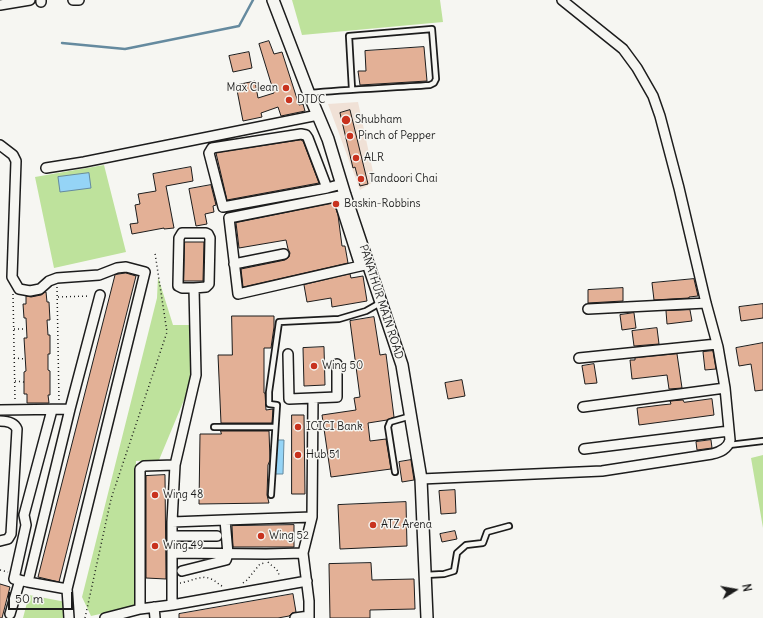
<!DOCTYPE html>
<style>
body{margin:0}
#map{position:relative;width:763px;height:618px;overflow:hidden;background:#f6f6f2;font-family:Delius,sans-serif}
canvas{display:block}
.north{position:absolute;left:715px;top:570px;width:40px;height:40px;-webkit-text-stroke:3px #f6f6f2;paint-order:stroke;rotate:79deg;font-size:11px;font-weight:700;line-height:16px;text-align:center;color:#1c1c1c}
.north::after{content:'';display:block;margin:auto;width:14px;height:18px;background:#1c1c1c;clip-path:polygon(50% 0,100% 100%,50% 72%,0 100%)}
.scale{position:absolute;left:8px;top:592px;width:65px;height:18px;box-sizing:border-box;border:2px solid #1c1c1c;border-top:0;padding-left:5px;font-size:12px;line-height:14px;white-space:nowrap;color:#1c1c1c;-webkit-text-stroke:3px #f6f6f2;paint-order:stroke}
</style>
<div id="map">
<canvas width="763" height="618"></canvas>
<div class="north">N</div>
<div class="scale">50 m</div>
</div>
<script>
const context = document.querySelector('canvas').getContext('2d');
context.lineJoin = 'round';
function fill(path, color) {
  context.fillStyle = color;
  context.fill(path, 'evenodd');
}
function strokePath(path, color, width, dash) {
  context.strokeStyle = color;
  context.lineWidth = width;
  context.lineCap = dash ? 'butt' : 'round';
  context.setLineDash(dash || []);
  context.stroke(path);
}
function label(font, color, halo, rows, align = 'center') {
  context.font = font + ' Delius,sans-serif';
  context.lineWidth = 3;
  context.setLineDash([]);
  context.textBaseline = 'middle';
  context.strokeStyle = halo;
  context.fillStyle = color;
  for (const [text, x, y, turn = 0] of rows) {
    context.save();
    context.translate(x, y);
    context.rotate((+turn || 0) * Math.PI / 180);
    context.textAlign = isNaN(turn) ? turn : align;
    if (halo) context.strokeText(text, 0, 0);
    context.fillText(text, 0, 0);
    context.restore();
  }
}
fill(new Path2D(`
 M358,102L375,181L360,190L328,104Z`), '#f0e1d6');
fill(new Path2D(`
 M292,0H440L443,22L302,35Z
 M104,165L126,252L54,268L35,177Z
 M158,277L173,325H193L194,376L159,460L136,461L135,604L132,607L91,616L82,597L157,298Z
 M763,455V528L751,458Z
 M29,595L66,602L63,618H23Z`), '#bee29c');
const water = new Path2D(`
 M89,173L91,188L60,192L58,177Z
 M276,440H284L283,474H275Z`);
fill(water, '#95d4f6');
strokePath(water, '#658a9f', 1);
strokePath(new Path2D(`
 M62,43L125,49L239,26L253,0`), '#658a9f', 2.5);
const building = new Path2D(`
 M269,41L274,54L282,52L299,105L303,104L305,111L281,116L278,107L261,113L262,117L243,121L236,85L255,81L258,98L274,93L259,44Z
 M424,47L427,81L360,85L358,71H366L365,51Z
 M249,52L252,68L233,72L229,56Z
 M350,110L368,184L360,186L355,167L353,168L340,113Z
 M301,140L303,141L319,183L227,200L216,153Z
 M191,167L193,181L166,186L174,228L164,229V228L132,234L130,224L138,223L135,205L140,204L138,194L156,191L153,174Z
 M211,185L216,205L213,206L214,212L205,214L207,224L196,226L189,189Z
 M334,203L338,215L342,246H345L348,263L243,287L241,269L285,260L289,257L290,253L288,249L286,240L239,248L236,223Z
 M185,242H204L203,281H184Z
 M126,273L136,276L59,582L38,577L115,275Z
 M350,274L351,278L363,276L367,301L332,307L331,298L307,302L304,285Z
 M694,279L698,296L689,297V298L654,300L652,283Z
 M623,288V301L588,303V290Z
 M45,292H46L47,302H49L50,320H47L48,335H50V354H48V370L50,371V395H48L49,403H27V394H24V372L26,371L24,338H27L26,318H24L23,304H26V296L31,297L41,295Z
 M763,304V318L741,321L739,307Z
 M690,310L692,321L667,324L666,311Z
 M634,313L636,328L622,330L620,315Z
 M232,316H274V327L271,348H264V393H265L266,410L273,409L272,423H221L218,355H232Z
 M374,317L380,355L386,354L394,417L387,420L368,423L370,441L386,439L391,469L331,477L322,415L356,410L354,398L360,397L350,321Z
 M657,328L659,344L634,346L632,331Z
 M763,343V390L755,391L751,364L739,366L736,348Z
 M324,347L325,385L304,386L303,348Z
 M713,351L716,369L705,370L703,352Z
 M677,354L682,388L669,389L667,375L632,379L630,360H635V358Z
 M594,364L597,383L585,384L582,366Z
 M462,380L465,396L448,399L445,383Z
 M712,399L714,415L639,425L637,408L661,405L671,404L670,401L683,400L684,402Z
 M292,415H304L305,494H292Z
 M221,431H269L270,460L268,465L267,495L269,503L199,504L200,434H221Z
 M711,440L712,448L697,450L696,442Z
 M411,460L414,480L402,482L399,462Z
 M165,475L166,579L146,578V476Z
 M455,490L456,513L441,514L439,491Z
 M406,502L407,546L340,549L338,505Z
 M294,525V547H233L232,526Z
 M455,531L457,539L442,542L440,534Z
 M371,563L372,580L414,579L415,609L370,610V618H330L329,564Z
 M0,584L10,587L2,618H0Z
 M293,594L296,612L292,613L289,616L278,618H179V614Z`);
fill(building, '#e3b096');
strokePath(building, '#1c1c1c', 1);
const service = new Path2D(`
 M310,93C350,89 390,88 430,85L434,83L436,79L432,29L349,36L352,89
 M214,427H274
 M729,445L763,441
 M395,472L388,427L390,422L411,416
 M271,495L277,405L269,404V392L279,322L339,319L366,311L380,303
 M425,575L444,574L454,571L457,553L466,545L483,543L487,532L509,526`);
const minor = new Path2D(`
 M41,0V2
 M73,0H79
 M0,5L30,0
 M0,145L13,155L16,161L12,277L19,289L30,291L40,289L49,281L57,278L99,275L117,268L126,267L145,272L67,589L69,618
 M46,168L84,162L318,115
 M327,188L308,138L306,135L301,134L212,148L209,153L223,207L327,188L342,184
 M345,195L229,218L238,294L369,264
 M338,197L360,266
 M234,264L284,254
 M588,309L706,303
 M288,354L289,399L337,397V364
 M579,358L717,344
 M583,407L725,388
 M0,410L70,409
 M0,421C6,421 14,422 17,429L11,534L8,539L0,541
 M584,449L729,431
 M421,479L602,471L712,454C720,452 728,449 730,440L725,388L718,347L706,303L679,188L660,116L653,96L637,68L623,49L562,0
 M225,520L312,517
 M172,522L225,520L228,554L226,560L182,571
 M172,536H217
 M172,553L266,554L303,553
 M28,582L14,579L26,525L24,515L52,410
 M67,589L28,582L70,409L100,295
 M172,605V522L175,465L196,375L194,288L206,287L209,284L210,238L208,234L206,233H182L179,238L178,284V286L182,288H194
 M154,607L155,618
 M140,609V469L144,466L175,465
 M10,614L20,580
 M105,618L140,609L172,605L307,581
 M295,618L309,616
 M309,618V601L303,553L312,517L313,398`);
const tertiary = new Path2D(`
 M273,0L309,94L328,139L345,195L402,365L421,479L427,618`);
strokePath(service, '#1c1c1c', 8);
strokePath(minor, '#1c1c1c', 12);
strokePath(tertiary, '#1c1c1c', 14);
strokePath(new Path2D(`
 M57,287L59,402
 M13,294L15,400
 M58,297L90,296
 M14,329H26
 M14,358L26,359
 M15,381L24,382
 M268,562C272,567 279,568 279,577
 M0,570L8,572
 M180,583C190,582 202,574 211,579C216,581 219,585 224,587
 M243,583L247,580L260,564L264,563
 M85,618L111,499L167,332L155,253`), '#1c1c1c', 1.5, [1, 3]);
strokePath(service, '#f6f6f2', 4.5);
strokePath(minor, '#f6f6f2', 9);
strokePath(tertiary, '#f6f6f2', 11);
for (const [x, y, r, color] of [
 [286,88,4,"#c8321e"],
 [289,100,4,"#c8321e"],
 [346,120,5,"#c8321e"],
 [350,136,4,"#c8321e"],
 [356,158,4,"#c8321e"],
 [361,179,4,"#c8321e"],
 [336,204,4,"#c8321e"],
 [314,366,4,"#c8321e"],
 [298,427,4,"#c8321e"],
 [298,455,4,"#c8321e"],
 [155,495,4,"#c8321e"],
 [373,525,4,"#c8321e"],
 [261,536,4,"#c8321e"],
 [155,546,4,"#c8321e"]
]) {
  const dot = new Path2D();
  dot.arc(x, y, r, 0, 2 * Math.PI);
  context.fillStyle = color;
  context.fill(dot);
  strokePath(dot, '#f6f6f2', 1.5);
}
label('11px', '#1c1c1c', '#f6f6f2', [
 ["Max Clean",278,88,"right"],
 ["DTDC",297,100],
 ["Shubham",355,120],
 ["Pinch of Pepper",358,136],
 ["ALR",364,158],
 ["Tandoori Chai",369,179],
 ["Baskin-Robbins",344,204],
 ["Wing 50",322,366],
 ["ICICI Bank",306,427],
 ["Hub 51",306,455],
 ["Wing 48",163,495],
 ["ATZ Arena",381,525],
 ["Wing 52",269,536],
 ["Wing 49",163,546]
], 'left');
label('11px', '#1c1c1c', '#f6f6f2', [
 ["PANATHUR MAIN ROAD",381,302,72]
]);
</script>
